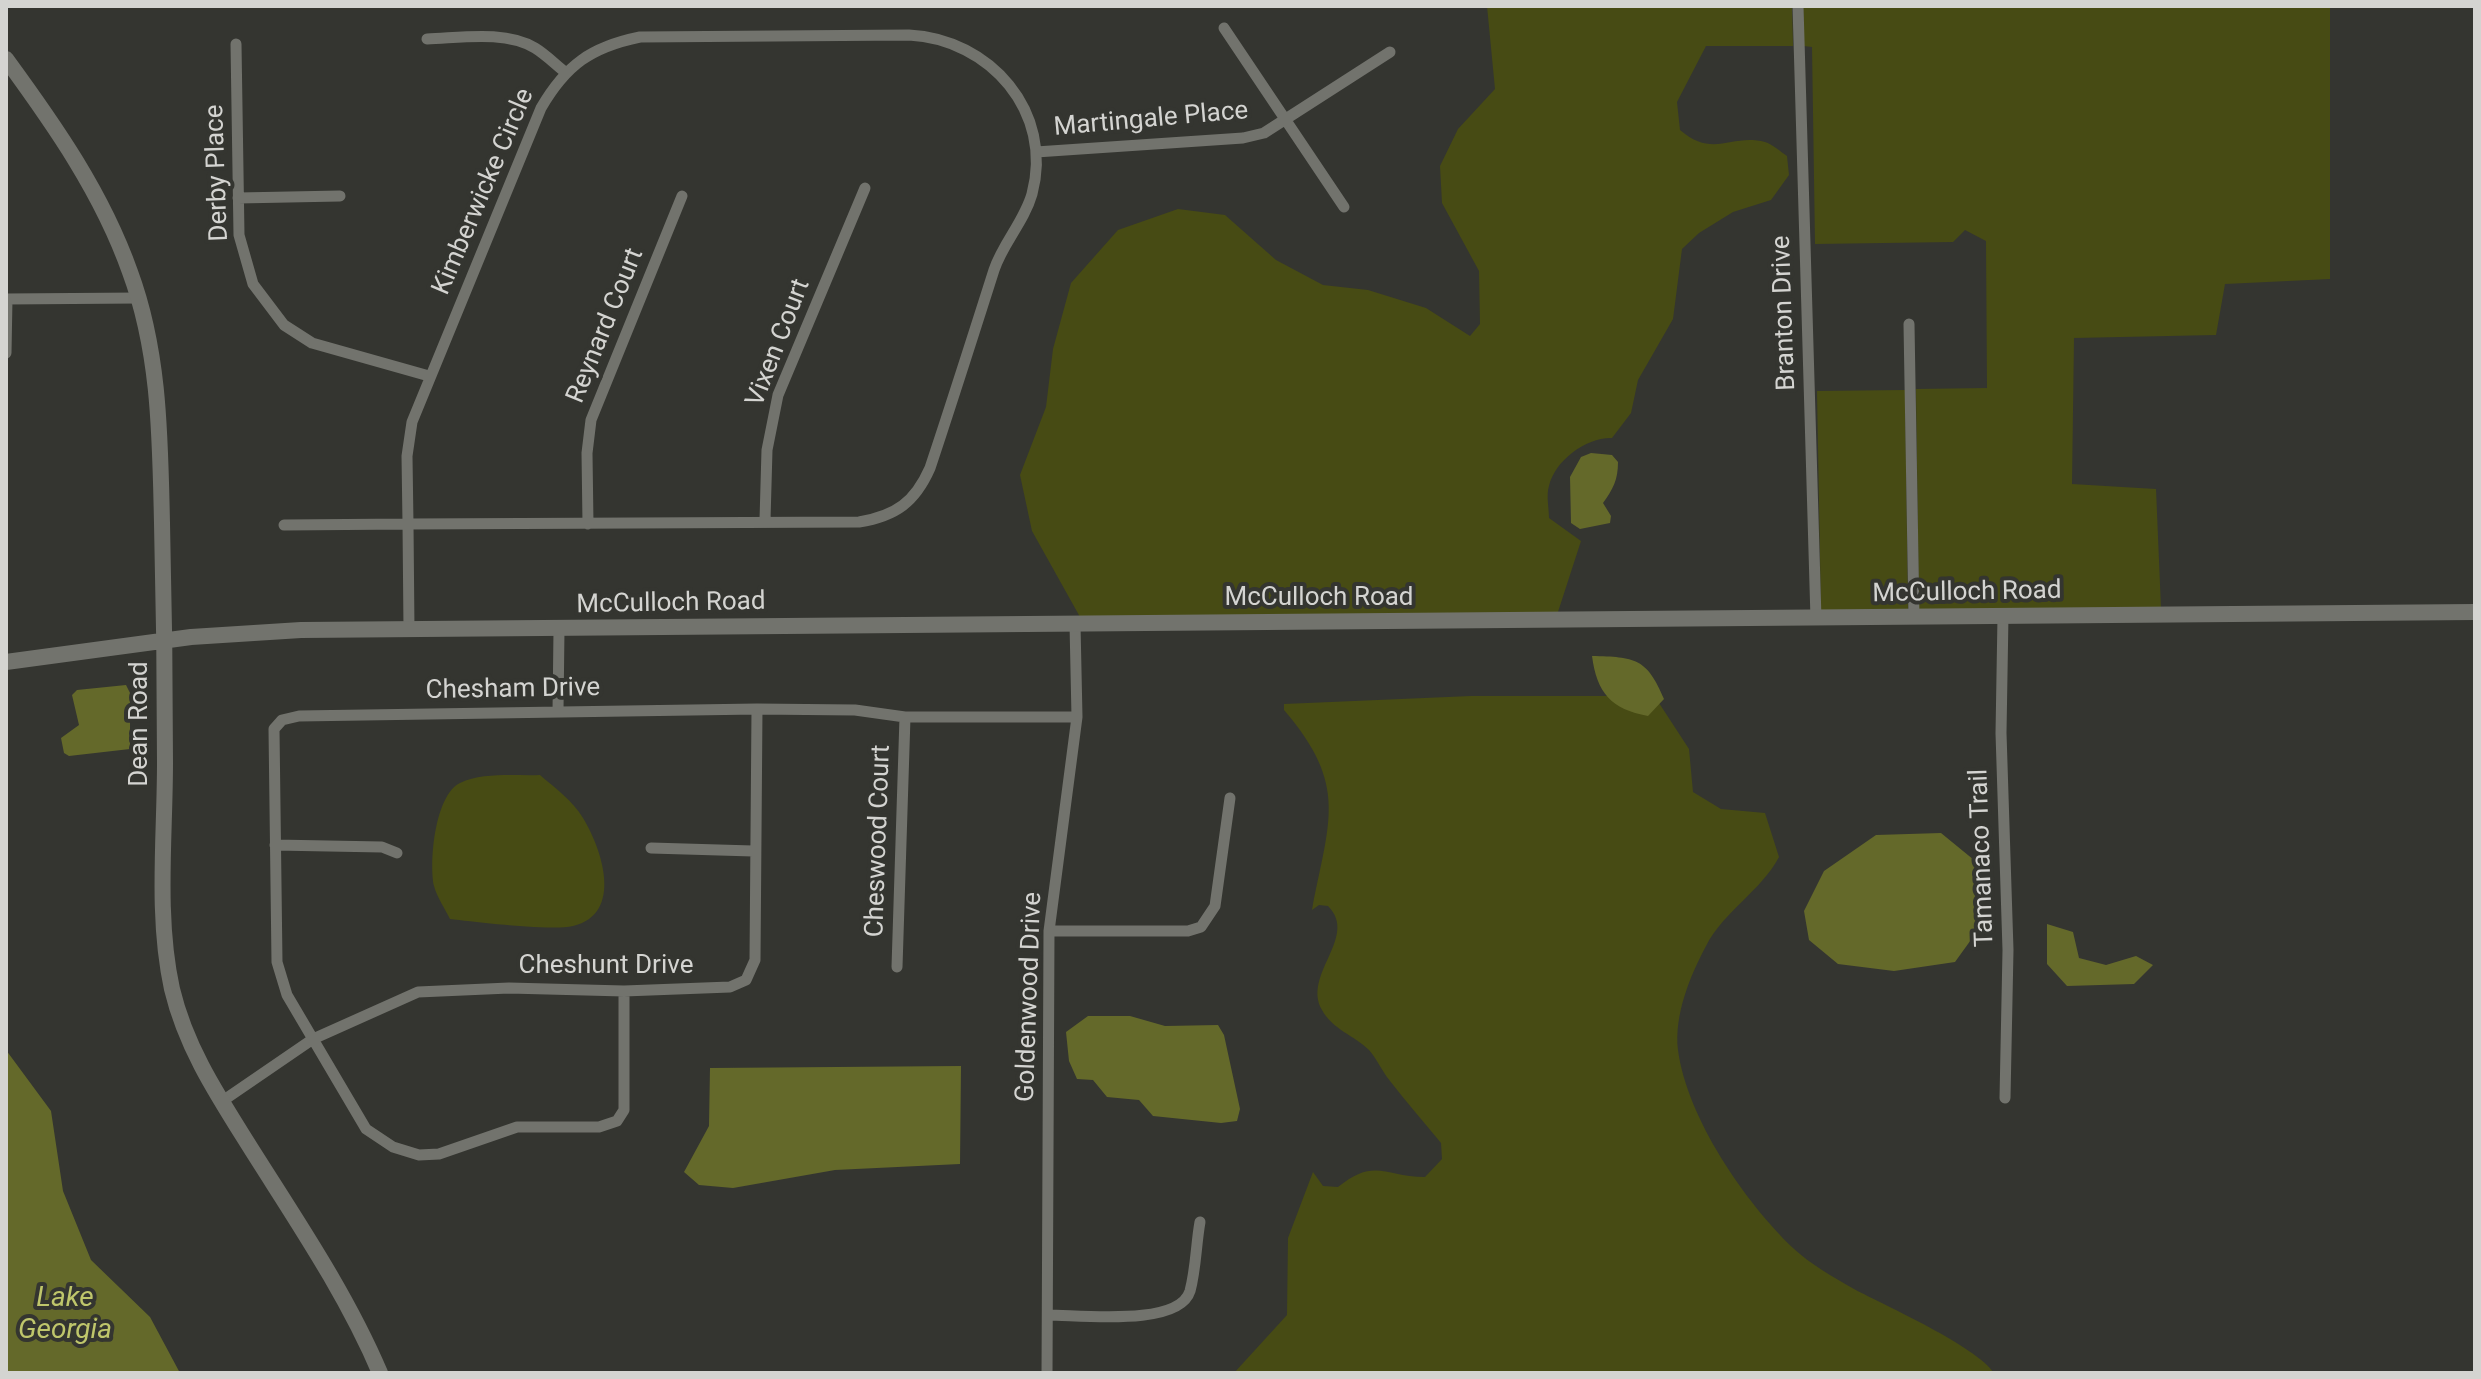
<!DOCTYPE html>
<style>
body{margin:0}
#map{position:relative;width:2481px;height:1379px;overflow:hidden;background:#343530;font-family:Roboto,sans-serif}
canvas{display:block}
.frame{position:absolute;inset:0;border:8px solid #d4d4d1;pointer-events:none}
</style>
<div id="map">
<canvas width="2481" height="1379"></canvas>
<div class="frame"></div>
</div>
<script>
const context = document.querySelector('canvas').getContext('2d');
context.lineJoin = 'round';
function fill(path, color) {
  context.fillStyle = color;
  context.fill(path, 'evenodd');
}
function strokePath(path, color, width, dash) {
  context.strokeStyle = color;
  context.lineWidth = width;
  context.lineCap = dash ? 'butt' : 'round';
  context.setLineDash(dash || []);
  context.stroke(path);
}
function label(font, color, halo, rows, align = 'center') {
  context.font = font + ' Roboto,sans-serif';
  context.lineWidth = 8;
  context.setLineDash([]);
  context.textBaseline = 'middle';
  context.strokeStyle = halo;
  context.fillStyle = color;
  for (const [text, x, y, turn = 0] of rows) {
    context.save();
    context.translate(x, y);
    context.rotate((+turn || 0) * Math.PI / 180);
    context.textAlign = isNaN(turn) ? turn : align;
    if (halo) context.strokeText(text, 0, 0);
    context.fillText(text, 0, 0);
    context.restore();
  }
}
fill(new Path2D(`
 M1487,6H1792L1793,46H1706L1677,102L1680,130C1714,159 1731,133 1765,142C1772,144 1781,152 1787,156L1789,175L1771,200L1733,212L1699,233L1682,249L1673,319L1638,380L1631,413L1612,438C1587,437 1555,460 1549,486C1546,495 1549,508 1549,518L1581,541L1557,615L1080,617L1032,531L1020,475L1046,407L1053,349L1071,283L1118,230L1178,209L1225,215L1276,260L1323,285L1368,290L1426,308L1470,336L1480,324L1479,271L1442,203L1440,166L1458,129L1495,89Z
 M1803,6H2330V279L2225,284L2216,335L2074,338L2072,484L2156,489L2161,608L1919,611L1916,389L1987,388L1986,241L1965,230L1953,242L1815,244L1812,47L1804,46Z
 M1905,390L1908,611L1821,613L1817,391Z
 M1471,696H1623L1659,703L1689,749L1693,792L1721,809L1765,813L1779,857C1761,891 1724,911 1706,946C1690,976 1674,1015 1678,1050C1687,1118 1745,1202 1793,1248C1810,1264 1833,1277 1854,1289C1886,1306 1976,1346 1994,1373H1234L1287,1315L1288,1238L1313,1172L1323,1186L1338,1187C1375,1157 1385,1177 1425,1177L1442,1159L1441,1143C1424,1122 1406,1102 1390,1081C1382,1071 1377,1059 1369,1050C1355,1036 1332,1029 1322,1010C1302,974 1359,937 1328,906L1319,905L1312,910C1329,820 1349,786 1284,710V704Z
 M540,775C555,788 573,801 583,818C602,849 624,914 573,926C551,931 476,922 450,919C445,909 437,897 434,886C429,861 435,795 460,783C483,772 515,776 540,775Z`), '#474b14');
fill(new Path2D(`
 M1591,453L1612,455L1618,462C1618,480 1613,489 1603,503L1611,516L1610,523L1580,529L1571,523L1570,477L1581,457Z
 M1592,656C1635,657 1647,658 1664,699L1648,716C1611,709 1597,693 1592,656Z
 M126,685L130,693V749L69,756L64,753L61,738L79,725L72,695L77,690Z
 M1941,833L1985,869L1986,919L1955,962L1894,971L1838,964L1809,940L1804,911L1824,871L1876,835Z
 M2047,924L2073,932L2079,958L2106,965L2136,956L2153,965L2134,984L2067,986L2047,964Z
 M1088,1016H1130L1165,1026L1218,1025L1224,1035L1240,1109L1237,1121L1221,1123L1153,1116L1139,1100L1107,1097L1093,1080L1077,1079L1069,1061L1066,1032Z
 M6,1050L51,1111L63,1191L91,1260L150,1317L180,1373H6Z
 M961,1066L960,1164L835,1170L733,1188L699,1185L684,1172L709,1126L710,1068Z`), '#64692a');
strokePath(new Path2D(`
 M1798,6L1816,619
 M1224,28L1344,207
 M909,35C990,39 1054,112 1032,194C1024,222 1003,243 994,270C973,336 952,402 930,468C915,502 896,516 859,522L408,524L407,456L412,422L541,108C566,65 591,47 640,37Z
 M427,39C460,38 505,30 535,48C545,54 555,64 565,72
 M236,44L239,235L253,284L284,325L312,343L429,376
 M1036,152L1243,138L1264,133L1390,52
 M238,198L340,196
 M6,299L139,298
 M1909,324L1914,618
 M6,353L7,299
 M765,520L767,450L778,395L865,188
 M588,524L587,453L591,420L682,196
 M284,525L408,524L409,630
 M2003,616L2001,733L2008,950L2005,1098
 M558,711L559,630
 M275,845L382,847L397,853
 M651,848L753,851
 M1049,931H1188L1201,927L1215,906L1230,798
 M897,967L905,717
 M624,991V1110L617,1121L599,1127H517L439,1154L419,1155L393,1147L366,1129L287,995L277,962L274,729L282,720L299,716L757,709L855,710L905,717H1077
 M221,1102L313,1039L418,992L509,988L624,991L730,987L746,980L755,960L757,709
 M1048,1315C1081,1315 1179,1327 1190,1291C1196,1269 1196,1244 1200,1222
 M1047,1373L1049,931L1077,717L1075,624`), '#72736d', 11);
strokePath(new Path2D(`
 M6,59C55,126 102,193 130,272C160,353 160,438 162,523C164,603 165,683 165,763C165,837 156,916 172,989C186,1048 218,1096 250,1147C296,1220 346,1293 380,1373
 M6,662L191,637L301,630L2475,612`), '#72736d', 16);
label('26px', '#d4d4d1', '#343530', [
 ["Martingale Place",1151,120,-5],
 ["Derby Place",218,173,-92],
 ["Kimberwicke Circle",484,192,-67],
 ["Branton Drive",1785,313,-92],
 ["Reynard Court",606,326,-68],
 ["Vixen Court",779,343,-69],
 ["McCulloch Road",1967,593,-1],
 ["McCulloch Road",1319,598],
 ["McCulloch Road",671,604,-1],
 ["Chesham Drive",513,690,-1],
 ["Dean Road",140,724,-90],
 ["Cheswood Court",879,841,-88],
 ["Tamanaco Trail",1983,858,-92],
 ["Cheshunt Drive",606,966],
 ["Goldenwood Drive",1030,997,-88]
]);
label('italic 28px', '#bfc66b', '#343530', [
 ["Lake",65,1299],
 ["Georgia",65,1331]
]);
</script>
